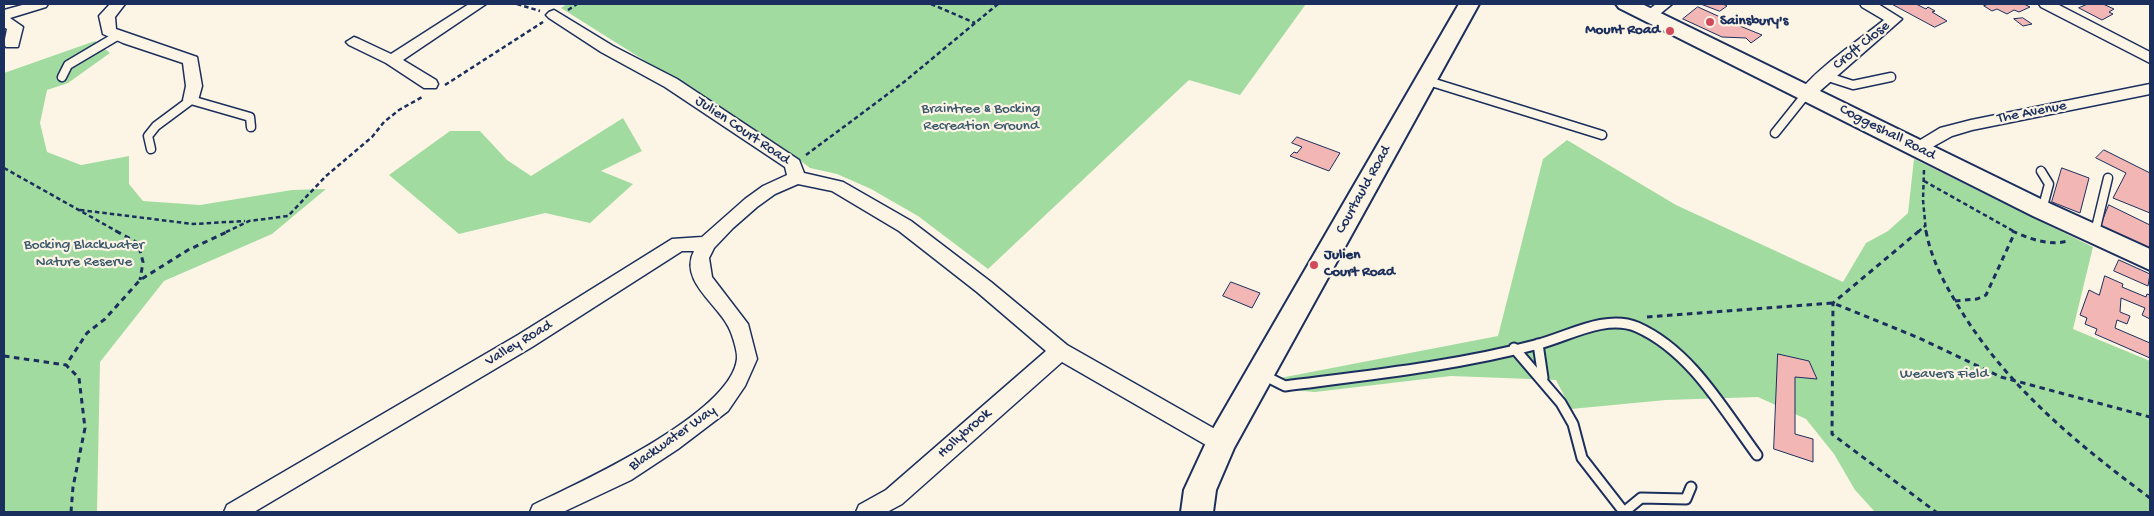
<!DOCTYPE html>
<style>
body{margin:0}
#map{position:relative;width:2154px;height:516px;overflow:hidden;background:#fcf5e5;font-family:"Gochi Hand",sans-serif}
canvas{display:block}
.frame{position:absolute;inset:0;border:5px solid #1b2f5e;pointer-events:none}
</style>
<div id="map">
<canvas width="2154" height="516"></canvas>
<div class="frame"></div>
</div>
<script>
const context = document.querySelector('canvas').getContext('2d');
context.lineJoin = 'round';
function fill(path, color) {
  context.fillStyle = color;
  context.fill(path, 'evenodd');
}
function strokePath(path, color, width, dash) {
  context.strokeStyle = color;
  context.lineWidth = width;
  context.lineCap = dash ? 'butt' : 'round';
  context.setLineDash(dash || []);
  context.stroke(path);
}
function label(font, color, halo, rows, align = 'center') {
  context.font = font + ' "Gochi Hand",sans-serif';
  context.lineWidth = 4.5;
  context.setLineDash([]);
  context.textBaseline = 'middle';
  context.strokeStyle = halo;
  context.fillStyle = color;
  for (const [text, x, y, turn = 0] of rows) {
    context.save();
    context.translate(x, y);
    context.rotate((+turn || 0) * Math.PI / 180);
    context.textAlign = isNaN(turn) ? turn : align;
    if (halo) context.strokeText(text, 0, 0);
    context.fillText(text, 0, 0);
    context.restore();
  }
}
fill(new Path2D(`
 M567,4H1306L1240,95L1189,80L988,269L918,216L871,189L837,174L810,168L785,149L561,8Z
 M95,41L110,53L68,83L47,90L40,123L47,152L81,165L129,156V184L143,201L200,205L292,190L326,189L272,234L164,281L100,362L97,512H4V73Z
 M623,118L642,151L601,171L633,184L590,223L545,213L459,234L389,175L450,131H480L507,160L531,176Z
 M1567,140L1676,205L1843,282L1866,243L1888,231L1908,213L1914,159L2093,247L2073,329L2150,361V512H1875L1855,490L1834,454L1806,419L1758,397L1666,400L1571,409L1556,380L1451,376L1315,392L1275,389L1280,378L1498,336L1543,159Z`), '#a2dba0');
const building = new Path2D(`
 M1701,4H1723L1727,6L1720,11Z
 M1892,4H1916L1926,9L1928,7L1935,11L1932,12L1947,21L1935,27Z
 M1989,4H2024L2030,7L2019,12L2014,10L2007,14L1997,9L1992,11L1984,6Z
 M2088,4H2103L2114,9L2109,12L2113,14L2102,20L2079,8Z
 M1698,7L1740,26L1762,35L1751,43L1746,38L1722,37L1683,19Z
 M2023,18L2032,24L2023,26L2014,19Z
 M1297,137L1340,153L1329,171L1290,156L1294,152L1297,153L1302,147L1292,143Z
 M2104,150L2150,173V213L2113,198L2126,173L2096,158Z
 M2062,168L2089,178L2080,213L2052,202Z
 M2109,205L2150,225V251L2099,230Z
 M2119,260L2150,274L2148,286L2114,271Z
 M2105,276L2123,284L2122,287L2146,297L2147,294L2150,295V319L2142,315L2145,308L2121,298L2120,312L2130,316L2127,324L2117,320L2115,328L2150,343V358L2095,334L2097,329L2085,324L2087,318L2080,315L2089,290L2099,295Z
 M1231,282L1260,293L1252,308L1223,296Z
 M1778,354L1809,361L1817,379L1795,377V434L1813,439V462L1774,449Z`);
fill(building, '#f2b6b4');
strokePath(building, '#1b2f5e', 1);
const laneFar1 = new Path2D(`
 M1825,76L1853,85L1891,77
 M62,77L68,65L117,36
 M1425,80L1602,135
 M1775,133L1807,93
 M151,149L148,136L156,126L191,100L250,117L251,127
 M2041,171L2049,184L2042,210
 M2095,232L2108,178`);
const lane = new Path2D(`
 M2094,235L2095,231
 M1538,344L1543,378
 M1514,348L1561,403L1573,424L1582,458L1624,512
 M1263,375L1285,386C1370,375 1456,366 1539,344C1569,336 1606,314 1637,327C1691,351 1723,409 1757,455
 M1624,512L1641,498L1686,499L1691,487`);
const street = new Path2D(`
 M26,4H48L46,7L10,18L23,27L18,47H6L4,44L7,29L4,27V10Z
 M110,4H125L115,17L116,29L197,57L202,86L197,104H185L183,100L186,86L183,63L123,43L103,34L99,16Z
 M469,4H486L403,60L436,80L438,84L436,88H424L386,63L349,45L346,42L354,37L359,39L391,54Z
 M1656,4H1672L1655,18H1645L1642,15Z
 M1860,4H1878L1902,19L1813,97H1801L1799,93C1813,71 1862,38 1884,20L1862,7Z
 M2039,4H2057L2150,52V63L2041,7Z
 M554,10L613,46L677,79L799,160L804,173L843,182L911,221L991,282L1067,345L1229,437L1232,443L1229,449L1221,452L1213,449L1062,362L902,504L887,512H856L859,505L886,490L1046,351L977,292L899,231L832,191L798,184L775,194L757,207L733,228L714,248L709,258L712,277L748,324L757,359L745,386L728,411L678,449L631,480L563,512H530L533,505C579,483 731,414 737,359C738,352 732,333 728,326C716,303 679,280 694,251H682L532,347L254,512H224L227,505L518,335L672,239L702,237L745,199L763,186L787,175L785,167L665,87L601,52L549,18L546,15L549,12Z
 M2150,84V94L1972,130L1952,136L1918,155L1912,153L1909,149L1912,145L1940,128L1971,120Z`);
const secondary = new Path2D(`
 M1459,4H1479L1234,448L1216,490L1213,512H1181L1184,490L1210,434Z
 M1616,4H1642L2051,204L2150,249V270L2033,216L1619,8Z`);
strokePath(laneFar1, '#1b2f5e', 11);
strokePath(lane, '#1b2f5e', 13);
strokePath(street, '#1b2f5e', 3);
strokePath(secondary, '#1b2f5e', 4);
strokePath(new Path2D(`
 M517,4L540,11
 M931,4L975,23
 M568,10L577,4
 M445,85L543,22
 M806,155L904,82L998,4
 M4,168L118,232
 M1924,170L1923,200L1926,232
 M1924,181L2015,232
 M80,210L193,224L245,221
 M226,232L249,221L288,216L326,176L372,137L384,122L399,110L424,96
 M1918,232L1926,225`), '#1b2f5e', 2.5, [4.5, 3]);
strokePath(new Path2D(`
 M116,231L138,243L143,262L140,280
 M1919,231L1833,303L1832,434L1936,512
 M1926,231C1931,258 1943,281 1957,304C2005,385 2076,443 2150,498
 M2012,231C2030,239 2048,246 2068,241
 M1955,301L1977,299L1986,295L2015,232
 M1647,317L1833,303L1919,338L2001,377L2150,417
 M4,356L66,365
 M71,512L73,487L85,428L79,378L66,365L87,333L105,319L140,280L188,250L229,231`), '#1b2f5e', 3, [5.5, 4.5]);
strokePath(laneFar1, '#fcf5e5', 8);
strokePath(lane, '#fcf5e5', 9);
fill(street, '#fcf5e5');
fill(secondary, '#fcf5e5');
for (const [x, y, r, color] of [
 [1710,22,5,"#d1495b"],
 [1670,31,5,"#d1495b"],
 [1314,265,5,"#d1495b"]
]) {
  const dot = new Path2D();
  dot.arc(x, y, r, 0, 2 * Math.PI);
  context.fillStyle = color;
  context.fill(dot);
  strokePath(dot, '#fcf5e5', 2);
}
label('bold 15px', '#1b2f5e', '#fcf5e5', [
 ["Sainsbury's",1720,22],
 ["Mount Road",1660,31,"right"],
 ["Julien",1324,256],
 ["Court Road",1324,273]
], 'left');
label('15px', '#1b2f5e', '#fcf5e5', [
 ["Croft Close",1862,46,-39],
 ["The Avenue",2032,113,-11],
 ["Julien Court Road",742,131,34],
 ["Coggeshall Road",1887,133,27],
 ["Courtauld Road",1364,190,-61],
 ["Valley Road",519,344,-31],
 ["Hollybrook",965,434,-42],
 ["Blackwater Way",673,439,-35]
]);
label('15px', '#3d5a6e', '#fcf5e5', [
 ["Braintree & Bocking",981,110],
 ["Recreation Ground",981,127],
 ["Bocking Blackwater",84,246],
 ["Nature Reserve",84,263],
 ["Weavers Field",1944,375]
]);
</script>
